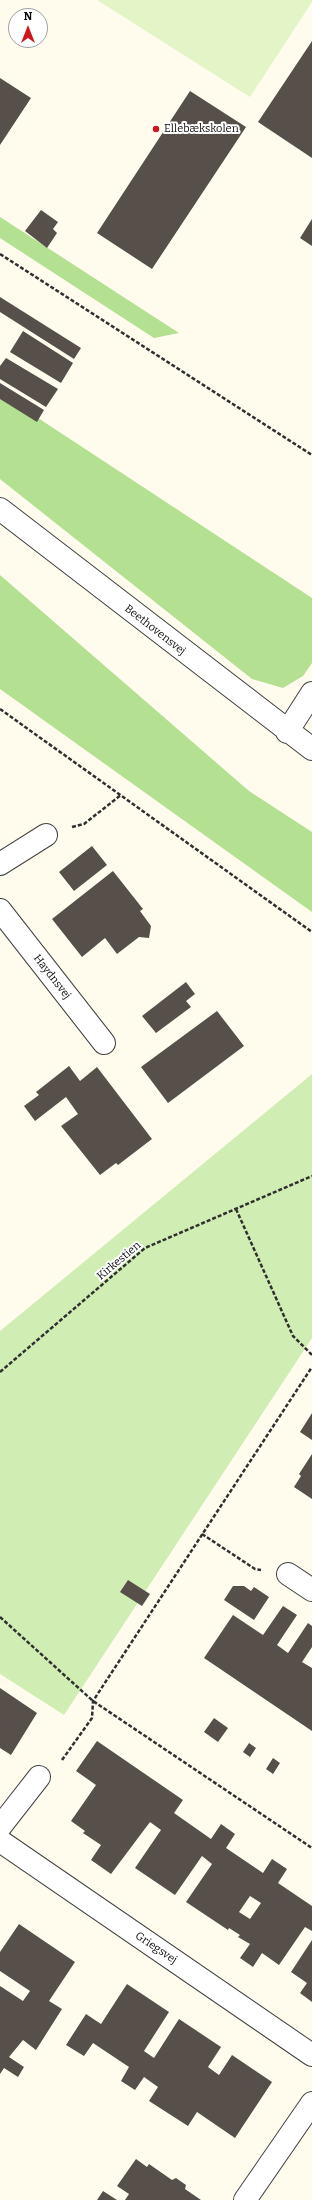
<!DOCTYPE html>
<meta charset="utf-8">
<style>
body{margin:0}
#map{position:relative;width:312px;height:2200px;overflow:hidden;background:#fffcee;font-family:Bitter,serif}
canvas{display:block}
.north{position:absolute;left:8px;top:8px;width:40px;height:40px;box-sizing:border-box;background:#fff;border:1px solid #9f9f9f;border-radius:50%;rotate:0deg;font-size:11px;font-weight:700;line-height:16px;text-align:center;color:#0e0e0e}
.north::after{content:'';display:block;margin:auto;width:14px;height:18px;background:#cc171c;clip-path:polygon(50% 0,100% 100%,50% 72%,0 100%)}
</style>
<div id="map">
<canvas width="312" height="2200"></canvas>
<div class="north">N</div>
</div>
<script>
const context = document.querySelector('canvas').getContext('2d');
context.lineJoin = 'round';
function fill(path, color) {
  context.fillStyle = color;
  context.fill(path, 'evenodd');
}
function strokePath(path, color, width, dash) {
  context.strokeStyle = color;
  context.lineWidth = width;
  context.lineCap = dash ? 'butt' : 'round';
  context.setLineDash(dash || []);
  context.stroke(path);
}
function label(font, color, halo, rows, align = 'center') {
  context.font = font + ' Bitter,serif';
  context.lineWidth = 4;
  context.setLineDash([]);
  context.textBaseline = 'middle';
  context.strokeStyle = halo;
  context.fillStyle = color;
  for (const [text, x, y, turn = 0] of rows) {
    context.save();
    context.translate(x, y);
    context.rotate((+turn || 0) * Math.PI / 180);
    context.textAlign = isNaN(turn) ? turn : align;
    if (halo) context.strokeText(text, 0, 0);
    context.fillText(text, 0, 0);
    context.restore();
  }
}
fill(new Path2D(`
 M312,1074V1338L64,1715L0,1674V1331Z`), '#d0eeb3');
fill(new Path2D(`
 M0,217L179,333L154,338L0,238Z
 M0,393L312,598V663L303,676L283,688L252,679L0,479Z
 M0,575L249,791L312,832V912L0,689Z`), '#b3e091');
fill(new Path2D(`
 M97,0H312V2L250,97Z`), '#e3f4c6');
fill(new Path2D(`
 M312,41V158L258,122Z
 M0,78L31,98L0,145Z
 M190,91L246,127L152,269L97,233Z
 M41,210L58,222L53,229L57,233L47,248L25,231Z
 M312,219V246L300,238Z
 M0,297L81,348L74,359L0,312Z
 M23,331L73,363L61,383L10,352Z
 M6,358L58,389L46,407L0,379V366Z
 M0,383L44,410L37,422L0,399Z
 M92,846L107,865L74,891L59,872Z
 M113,871L143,909L140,911L151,926L149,938L139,937L117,954L105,938L82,957L52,919Z
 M186,982L195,994L186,1001L191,1007L156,1033L142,1016Z
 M217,1011L244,1046L168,1103L141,1067Z
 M69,1066L80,1081L97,1067L152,1139L118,1165L116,1163L100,1175L61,1126L78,1114L66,1097L35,1121L24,1106L39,1095L36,1092Z
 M312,1413V1440L300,1432Z
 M312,1454V1499L294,1487L301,1476L299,1474Z
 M128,1580L150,1594L142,1606L120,1592Z
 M233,1586H244L251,1591L254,1587L269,1597L254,1620L224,1600Z
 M283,1606L297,1615L277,1645L288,1653L308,1623L312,1626V1647L302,1662L312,1668V1731L204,1658L233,1615L263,1635Z
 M0,1688L37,1713L11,1755L0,1748Z
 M214,1718L228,1728L218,1742L204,1732Z
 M97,1741L183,1800L174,1813L211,1839L221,1824L235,1834L226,1848L263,1873L272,1859L287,1869L278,1883L312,1906V1931L305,1927L279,1965L262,1953L253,1967L240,1958L250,1944L238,1937L240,1935L229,1928L228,1930L186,1902L212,1864L202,1856L175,1895L135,1868L161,1830L150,1822L111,1874L91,1860L101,1845L83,1833L85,1831L71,1821L96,1785L76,1771ZM250,1896L261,1903L250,1919L239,1912Z
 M249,1743L256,1748L250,1757L243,1752Z
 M273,1758L280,1763L273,1774L266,1769Z
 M19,1924L75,1962L49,2001L62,2009L36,2050L23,2040L9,2057L24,2067L18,2077L4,2068L0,2074V1986L23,2001L30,1991L0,1971V1952Z
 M312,1940V2002L300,1993L307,1983L291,1972Z
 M127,1984L169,2012L144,2051L154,2058L179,2019L221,2047L208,2067L219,2075L232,2055L272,2082L235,2138L197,2112L188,2126L149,2101L158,2087L144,2077L135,2090L121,2081L129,2067L93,2043L84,2056L66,2045L86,2014L101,2024Z
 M136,2159L147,2167L149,2164L172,2180L176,2178L186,2185L185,2189L201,2200H125L129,2194L117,2186Z
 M103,2191L117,2200H97Z`), '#574f49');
const minor = new Path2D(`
 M0,509L312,749
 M287,732L312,693
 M0,864L46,835
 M0,910L104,1043
 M288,1574L312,1590
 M0,1827L39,1777
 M0,1841L312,2055
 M245,2200L312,2103`);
strokePath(minor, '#414141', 24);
strokePath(new Path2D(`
 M0,254L312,455
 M0,709L312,932
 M72,827L84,824L121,795
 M236,1209L293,1336L312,1355
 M0,1372L145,1248L312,1176
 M202,1534L255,1569L261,1570
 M0,1617L93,1701L312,1848
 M62,1760L92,1718L93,1701L312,1367`), '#303030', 2.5, [4, 2]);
strokePath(minor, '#fff', 22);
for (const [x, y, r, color] of [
 [156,129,4,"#cc171c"]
]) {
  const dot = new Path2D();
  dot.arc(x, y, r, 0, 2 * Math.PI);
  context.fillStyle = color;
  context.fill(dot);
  strokePath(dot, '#fff', 1.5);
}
label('11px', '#0e0e0e', '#fff', [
 ["Ellebækskolen",164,129]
], 'left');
label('11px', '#0e0e0e', '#fff', [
 ["Beethovensvej",155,630,38],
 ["Haydnsvej",52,977,52],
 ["Kirkestien",119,1261,-40],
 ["Griegsvej",156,1948,34]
]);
</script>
